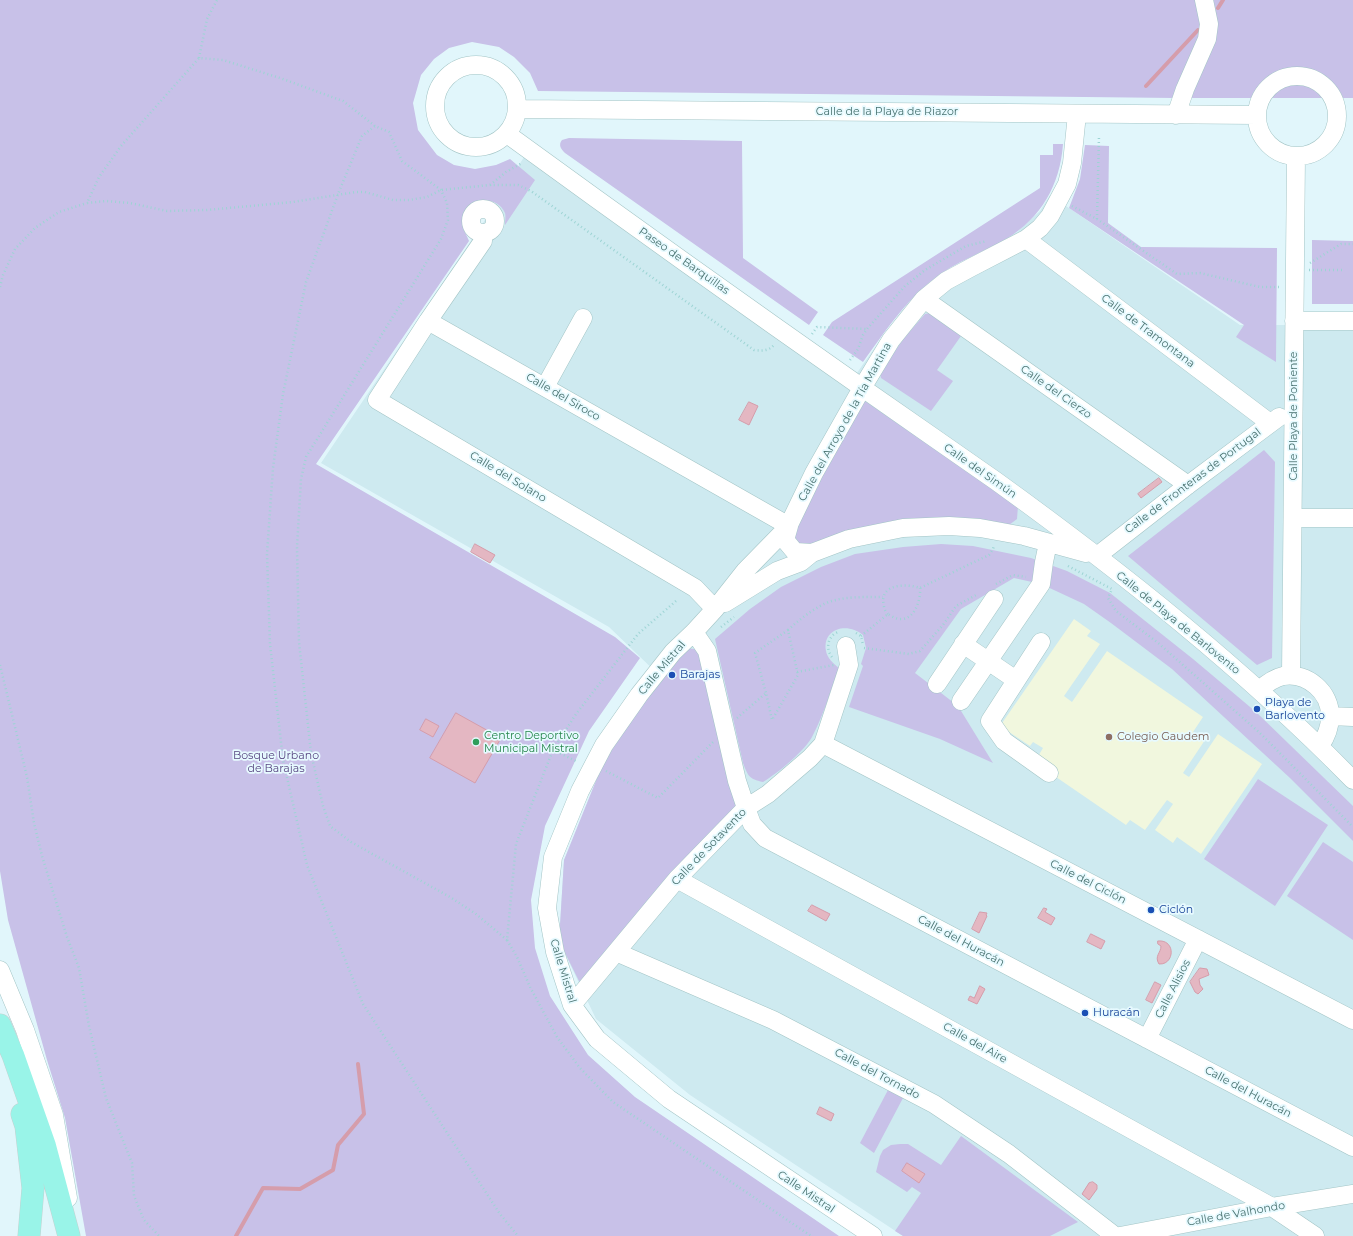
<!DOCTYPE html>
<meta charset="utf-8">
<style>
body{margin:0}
canvas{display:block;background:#e1f6fb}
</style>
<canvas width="1353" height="1236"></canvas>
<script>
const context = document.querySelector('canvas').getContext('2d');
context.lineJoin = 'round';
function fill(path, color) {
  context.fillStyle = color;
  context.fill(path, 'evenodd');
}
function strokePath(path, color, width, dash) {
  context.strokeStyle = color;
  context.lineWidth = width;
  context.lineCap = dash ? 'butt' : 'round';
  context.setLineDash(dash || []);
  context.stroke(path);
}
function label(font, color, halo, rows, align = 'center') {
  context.font = font + ' Montserrat,sans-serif';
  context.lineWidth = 3.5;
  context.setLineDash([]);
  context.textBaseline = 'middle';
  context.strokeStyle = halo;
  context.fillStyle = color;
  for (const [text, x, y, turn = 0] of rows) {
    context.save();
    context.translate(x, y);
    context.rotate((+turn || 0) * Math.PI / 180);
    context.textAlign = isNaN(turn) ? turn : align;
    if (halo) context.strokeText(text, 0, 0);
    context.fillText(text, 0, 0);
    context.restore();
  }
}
fill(new Path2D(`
 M524,157L847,387L883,336L900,313L919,291L940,275L965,260L1017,232L1040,211L1050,195L1240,325H1353V1236H903L690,1095L596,1019L559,941L564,860L632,730L663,679L609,627L321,463L491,211Z`), '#ceeaf0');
fill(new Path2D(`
 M1074,619L1091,631L1087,636L1100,644L1064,696L1072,702L1107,651L1203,717L1193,732L1205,740L1183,773L1189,777L1218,734L1262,764L1201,854L1177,837L1173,843L1155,830L1173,804L1167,800L1145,830L1130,820L1126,825L1056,777L1059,773L1037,758L1043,748L1033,742L1030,746L1000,726Z`), '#f1f7de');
fill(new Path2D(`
 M0,0H1353V98H1175L538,91L530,73L514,57L499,47L472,42L449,48L434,59L421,75L413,103L418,130L437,155L454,165L475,169L496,165L510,159L535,180L505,225C505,222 506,216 505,213C495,190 460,202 463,226C464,231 467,236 469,241L316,464L615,637L640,658L589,731L545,826L531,900L535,948L550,996L588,1055L635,1097L839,1236H86L65,1118L47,1060L8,920L0,871Z
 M569,138L742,141L743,258L818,312L809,325L565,153C561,149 558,145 562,140Z
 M1053,144H1063C1060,185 1041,218 1006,239C982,253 955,262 934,279C905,301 884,333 863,362L823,335L832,322L1040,188V155H1053Z
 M1085,145L1109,146L1108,223L1141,247L1277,248L1276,362L1236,337L1244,325L1069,208L1080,179Z
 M1312,240L1353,241V304H1312Z
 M930,313L961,336L937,370L953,381L931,411L881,378L880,373L904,338L925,314Z
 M865,401L1018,506L1017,519L1009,525L806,547L795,545L792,535L860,403Z
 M1264,450L1275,462L1272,658L1257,665L1128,556Z
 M941,544L973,546L1031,558L1067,571L1110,593L1193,659L1256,712L1353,806V841L1290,778L1172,669L1111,623L1084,604L1041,584L1014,578L961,609L915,673L958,706L993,763L940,739L849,707L863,666L861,664L866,648L863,635C848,622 822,628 826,651C827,658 834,664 839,668C831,690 824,714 813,735C806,750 778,773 763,782C749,779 748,776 743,763L715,639L750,609L781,587L821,567L855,554L903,547Z
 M687,648L700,650L746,808L584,991L559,941L564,860L610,746Z
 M1258,779L1328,825L1275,906L1204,859Z
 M1323,842L1353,862V940L1287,896Z
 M888,1090L903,1098L874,1153L860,1143Z
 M961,1136L1078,1222L1050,1236H903L895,1231L921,1193L912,1187L907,1192L876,1172L880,1156L883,1150L891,1145L900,1144H908L941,1165Z`), '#c8c1e8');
const water = new Path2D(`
 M749,402L758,406L749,425L739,420Z
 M1159,478L1162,482L1141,498L1138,494Z
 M475,544L495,555L490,563L471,552Z
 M456,713L501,738L475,783L430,758Z
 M426,719L439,726L433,737L420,730Z
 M812,905L830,914L826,921L808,911Z
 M1044,908L1047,909L1045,912L1055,918L1051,925L1038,918Z
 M980,912L987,913L986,915L987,916L979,933L972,929Z
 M1091,934L1105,941L1101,949L1087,942Z
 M1158,941C1176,939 1175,965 1159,964C1154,956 1161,953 1161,946L1158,944Z
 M1200,968L1207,969L1209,975L1199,979L1200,985L1203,989L1198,994L1195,992L1190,982Z
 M1155,982L1161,985L1152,1003L1146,1000Z
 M980,986L985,989L977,1004L968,1000L970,996L974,998Z
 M820,1107L834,1114L831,1121L817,1114Z
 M907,1163L925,1174L919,1183L902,1171Z
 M1093,1182L1097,1185V1189L1089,1200L1082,1194L1089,1183Z`);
fill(water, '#e4b7c2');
strokePath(water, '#d59dab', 1);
strokePath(new Path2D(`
 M1218,8L1223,0
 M1146,86L1198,30
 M236,1236L263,1188L300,1189L333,1170L338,1145L364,1114L358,1064`), '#d59dab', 4);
const minor = new Path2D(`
 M435 106a41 41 0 1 1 82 0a41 41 0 1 1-82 0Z
 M1257 116a40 40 0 1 1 80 0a40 40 0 1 1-80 0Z
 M517,109L1257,115
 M1176,115L1185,89L1207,39L1209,24L1204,0
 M507,134C625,220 744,305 864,389C908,420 952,450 996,481C1122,572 1244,669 1353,780
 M471 221a12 12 0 1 1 24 0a12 12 0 1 1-24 0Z
 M483,233V241L428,321L377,400L695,588L715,609
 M1026,239L1270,423
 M924,299L1188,485
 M428,321L789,526
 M1294,321H1353
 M545,387L583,318
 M1293,518H1353
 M789,526L745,571L715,609L694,632L673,652L639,695L604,745L580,791L553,857L547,908L555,952L572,1005L597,1039L669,1099L873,1236
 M789,526L785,540L795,552L812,553
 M784,535L814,473L862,388L891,340L924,299L946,281L972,267L1026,239L1040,228L1050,216L1067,184L1072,163L1077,114
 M1097,556L1188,485L1279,417
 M725,603L777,571L801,562L812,553L849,539L903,528L949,526L980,528L1024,536L1086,553
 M694,632L707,651L737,781L746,808L752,824L765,838L1353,1147
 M1041,642L990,721L1004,741L1049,773
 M963,644L1016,680
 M1291,675L1296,156
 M937,684L994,599
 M1259,690C1266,684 1274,678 1283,676C1307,672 1331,692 1330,717C1330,728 1326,737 1320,746
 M961,701L1041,584L1044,562L1048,543
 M1330,716L1353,717
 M823,744L1353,1020
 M677,879L1272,1207L1315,1236
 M616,952L773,1020L934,1104L1009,1154L1115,1236
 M0,970L25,1030L54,1115L68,1198
 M572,1005L677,879L746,808L768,794L810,758L823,744L849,665L846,646
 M1147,1039L1198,939
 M1120,1236L1272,1207L1353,1194`);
const highway = new Path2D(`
 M0,1025L13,1055L45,1146L69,1236
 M22,1114L26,1126L33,1188L29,1236`);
strokePath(minor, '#a3c5c6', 19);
strokePath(highway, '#c5d2d1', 23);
strokePath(new Path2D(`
 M199,58L207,19L217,0
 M375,126L343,101L280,78L223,60L199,58L121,146L99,177L87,203L106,201L130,203L167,211L207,210L293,202L356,192H365L393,200H409L427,197L441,190L490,185H518L531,191L754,350C763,351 769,351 775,344
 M490,185L506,172L522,163
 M1072,206L1097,219L1177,274L1200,273L1260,287H1279
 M1097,219L1099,136
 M1310,263L1341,244H1353
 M1309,270H1345
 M0,287L3,275L15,249L35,228L59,212L87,203
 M812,334L817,327L867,329
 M850,360L858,349L863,335L867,329L905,286L925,270L966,246L987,241
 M1068,566L1112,589L1108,598L1116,611L1157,642L1261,734L1353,827
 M996,584L1013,575L1026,577
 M676,601L638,634L576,714L553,750L516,844L507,940L517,957L530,987L557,1037L580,1068L613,1102L811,1236
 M888,614C886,612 884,609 884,606C878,584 906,583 920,588L989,555L993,549L994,546
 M721,627L734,617
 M788,630C799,620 810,611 824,604C841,596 864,597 883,597
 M856,633L861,636L863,645
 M861,636L888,614C891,616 896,619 900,619C915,620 921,599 920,588
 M864,648L909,654L920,651L943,625L956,606L978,594
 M832,657C825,648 828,636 838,632
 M0,665L27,777L34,823L42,856L67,937L79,968L89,1026L106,1098L132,1163L134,1196L144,1220L159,1236
 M797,672L834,665
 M737,718L766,693L772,720L798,675L788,630L755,653L766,693
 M553,750L578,762
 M606,771L658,798L713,742
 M507,940L476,914L450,897L351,842L330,826L323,806L311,753L299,642L297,547L301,479L306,457L441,239L448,220L447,203L441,190L402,161L389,132L375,126L362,136L338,194L306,282L283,394L273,468L267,554L270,644L283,760L307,865L363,1004L500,1214L518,1236`), '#9dd4d4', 2.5, [1, 3]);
strokePath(minor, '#fff', 18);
strokePath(highway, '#99f4e8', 22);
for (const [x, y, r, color] of [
 [672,675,4,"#1a4fb4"],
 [1257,709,4,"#1a4fb4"],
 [1109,737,4,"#8d6e63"],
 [476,742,4,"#2e9e5b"],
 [1151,910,4,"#1a4fb4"],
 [1085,1013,4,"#1a4fb4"]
]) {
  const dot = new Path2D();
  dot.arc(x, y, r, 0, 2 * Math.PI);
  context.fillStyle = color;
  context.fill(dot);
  strokePath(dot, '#e7faff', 1.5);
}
label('11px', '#497270', '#e7faff', [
 ["Calle de la Playa de Riazor",887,112],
 ["Paseo de Barquillas",684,261,35],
 ["Calle de Tramontana",1148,331,37],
 ["Calle del Cierzo",1056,392,35],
 ["Calle del Siroco",563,397,30],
 ["Calle Playa de Poniente",1294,416,-90],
 ["Calle del Arroyo de la Tía Martina",845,422,-61],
 ["Calle del Simún",980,471,35],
 ["Calle del Solano",508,477,31],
 ["Calle de Fronteras de Portugal",1193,481,-37],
 ["Calle de Playa de Barlovento",1178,623,39],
 ["Calle Mistral",662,668,-50],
 ["Calle de Sotavento",709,847,-46],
 ["Calle del Ciclón",1088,882,27],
 ["Calle del Huracán",961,941,28],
 ["Calle Mistral",563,971,73],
 ["Calle Alisios",1173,989,-63],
 ["Calle del Aire",975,1043,29],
 ["Calle del Tornado",877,1074,28],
 ["Calle del Huracán",1248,1092,28],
 ["Calle Mistral",806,1192,34],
 ["Calle de Valhondo",1236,1214,-10]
]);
label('11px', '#164399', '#e7faff', [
 ["Barajas",680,675],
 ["Playa de",1265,703],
 ["Barlovento",1265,716],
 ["Ciclón",1159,910],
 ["Huracán",1093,1013]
], 'left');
label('11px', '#27864d', '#e7faff', [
 ["Centro Deportivo",484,736],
 ["Municipal Mistral",484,749]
], 'left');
label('11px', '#785e54', '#e7faff', [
 ["Colegio Gaudem",1117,737]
], 'left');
label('11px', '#594783', '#e7faff', [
 ["Bosque Urbano",276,756],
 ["de Barajas",276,769]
]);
</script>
